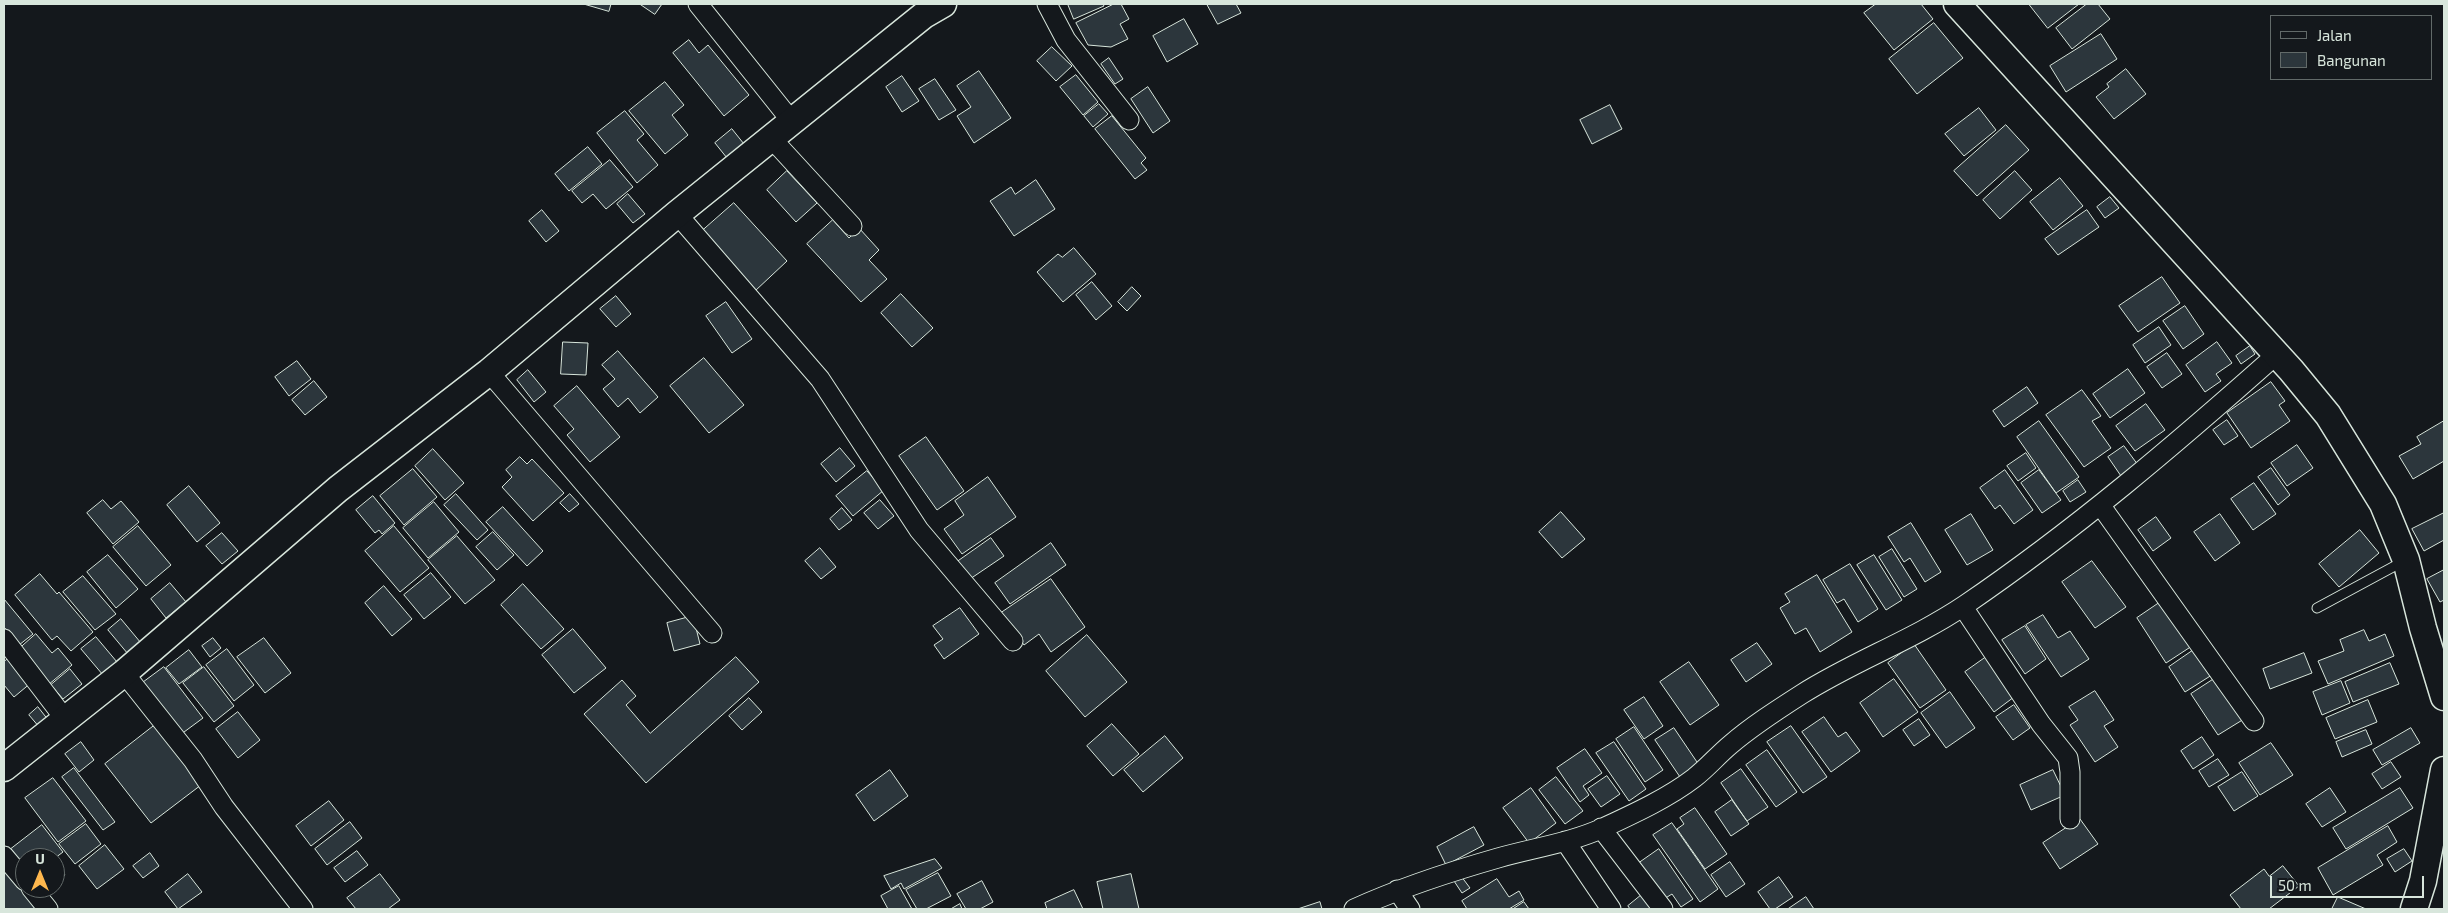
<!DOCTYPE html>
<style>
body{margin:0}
#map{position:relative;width:2448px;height:913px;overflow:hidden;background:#14181c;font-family:"Exo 2",sans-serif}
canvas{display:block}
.frame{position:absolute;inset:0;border:5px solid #d8e6dc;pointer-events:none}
.legend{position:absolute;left:2270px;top:15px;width:162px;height:65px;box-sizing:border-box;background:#14181c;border:1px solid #626a69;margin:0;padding:6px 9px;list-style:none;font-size:15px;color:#d8e6dc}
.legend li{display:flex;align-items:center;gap:10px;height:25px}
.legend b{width:25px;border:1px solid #626a69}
.north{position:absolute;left:15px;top:848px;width:50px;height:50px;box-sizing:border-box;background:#14181c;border:1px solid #626a69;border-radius:50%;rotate:0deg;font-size:14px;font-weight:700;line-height:20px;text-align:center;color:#d8e6dc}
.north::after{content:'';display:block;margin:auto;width:18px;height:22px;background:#ffb74d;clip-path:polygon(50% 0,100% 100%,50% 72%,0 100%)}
.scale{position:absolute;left:2270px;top:876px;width:154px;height:22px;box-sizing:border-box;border:2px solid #d8e6dc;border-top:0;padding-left:6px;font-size:15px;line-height:18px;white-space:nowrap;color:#d8e6dc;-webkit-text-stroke:4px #14181c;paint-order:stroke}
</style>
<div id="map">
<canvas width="2448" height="913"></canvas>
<div class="frame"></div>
<ul class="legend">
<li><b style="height:6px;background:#14181c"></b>Jalan</li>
<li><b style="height:14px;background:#2c363c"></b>Bangunan</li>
</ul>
<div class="north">U</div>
<div class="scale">50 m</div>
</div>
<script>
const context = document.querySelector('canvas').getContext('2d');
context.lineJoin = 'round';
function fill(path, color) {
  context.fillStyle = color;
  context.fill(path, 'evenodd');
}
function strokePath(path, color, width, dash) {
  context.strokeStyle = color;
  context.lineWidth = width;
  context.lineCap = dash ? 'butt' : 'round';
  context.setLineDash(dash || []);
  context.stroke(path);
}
const building = new Path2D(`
 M584,4H611L609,11Z
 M640,4H662L655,14Z
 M1068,4H1103L1104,6L1074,19Z
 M1114,4H1121L1129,19L1120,24L1128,39L1111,47L1088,45L1076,23Z
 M1207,4H1236L1241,13L1218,24Z
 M1876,4H1921L1933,19L1894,50L1864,13Z
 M2029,4H2079L2048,28Z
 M2087,4H2098L2110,19L2072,49L2056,28Z
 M1184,19L1198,44L1167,62L1153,36Z
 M1934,23L1963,58L1917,94L1889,59Z
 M2101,34L2117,59L2066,92L2050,66Z
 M689,40L699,53L708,45L749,95L724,116L673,53Z
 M1052,47L1072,66L1056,81L1037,61Z
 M1109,58L1123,79L1115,84L1101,64Z
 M2126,69L2146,94L2114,119L2096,97L2109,87L2107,84Z
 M979,71L1011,118L974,143L957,116L971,107L957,86Z
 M1076,75L1098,102L1083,115L1060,87Z
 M902,76L919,101L902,112L886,87Z
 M935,79L956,110L939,120L919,89Z
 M665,82L684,105L672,115L688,135L665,154L629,111Z
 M1148,87L1170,121L1153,133L1131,99Z
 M1099,104L1108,114L1093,127L1084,116Z
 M1610,105L1622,129L1592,144L1580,120Z
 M1979,108L1996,130L1964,156L1945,134Z
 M625,111L644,134L637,140L658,165L637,183L597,133Z
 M1112,116L1146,158L1141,163L1147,170L1135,179L1095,129Z
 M2006,125L2029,150L1977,196L1954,171Z
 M732,129L748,149L731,163L715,143Z
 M588,147L602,164L569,191L555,174Z
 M610,160L633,187L606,209L593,194L582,203L572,191Z
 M787,171L817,203L796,222L767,190Z
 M2015,171L2032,190L2000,219L1983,200Z
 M2060,178L2083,206L2053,230L2030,202Z
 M1036,180L1055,209L1014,236L990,201L1011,187L1015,194Z
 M628,194L645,214L633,223L617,204Z
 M2110,197L2119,208L2105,218L2097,207Z
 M734,203L787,261L755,291L701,232Z
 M542,210L559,231L546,242L529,221Z
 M2087,210L2099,227L2058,255L2045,239Z
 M833,220L849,238L859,228L879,250L869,260L887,279L861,302L807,244Z
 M1074,248L1096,274L1063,302L1037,272L1058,254L1062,257Z
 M2162,277L2180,303L2138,332L2119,306Z
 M1092,282L1112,306L1096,320L1076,295Z
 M1132,287L1141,296L1127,311L1118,302Z
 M901,294L933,328L912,347L881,313Z
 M616,296L631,314L616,327L600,309Z
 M726,302L752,339L732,353L706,316Z
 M2185,306L2204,334L2183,349L2163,321Z
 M2159,327L2171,345L2145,363L2133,345Z
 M563,342L588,343L586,375L561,374Z
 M2217,342L2232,363L2216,374L2221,381L2205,392L2186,365Z
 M2250,346L2255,354L2241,364L2236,356Z
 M618,351L658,397L640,413L628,398L618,407L603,389L615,379L602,365Z
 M2167,353L2182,374L2162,388L2147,367Z
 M704,358L744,405L709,433L670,386Z
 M297,361L311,379L289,396L275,377Z
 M2128,369L2145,393L2110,418L2093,394Z
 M528,370L546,392L534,402L517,380Z
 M314,381L327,397L305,415L292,400Z
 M2271,382L2285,401L2279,405L2290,421L2251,448L2227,413Z
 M577,386L620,437L590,462L567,435L574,429L554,406Z
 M2027,387L2038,403L2004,427L1993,411Z
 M2082,390L2101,416L2092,421L2111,448L2084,467L2046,415Z
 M2146,404L2165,430L2135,451L2116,426Z
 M2227,420L2238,436L2224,445L2213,430Z
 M2039,421L2079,477L2056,493L2017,437Z
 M2444,421V461L2413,479L2399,456L2421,444L2417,437Z
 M926,437L964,491L937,510L899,456Z
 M2297,445L2313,468L2287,486L2271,463Z
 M2124,446L2138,465L2121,476L2108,457Z
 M840,448L855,466L836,482L821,464Z
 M433,449L464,483L445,500L415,466Z
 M2026,453L2036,468L2018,481L2007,466Z
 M520,457L527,464L532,459L564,493L533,521L502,487L512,477L506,470Z
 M2271,468L2290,495L2278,505L2258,477Z
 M413,469L437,497L404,525L380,496Z
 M2005,470L2033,510L2014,524L2000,505L1995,509L1980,488Z
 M2039,470L2061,500L2042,513L2021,483Z
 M867,471L884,490L853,516L836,496Z
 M988,477L1016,517L962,554L944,529L964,515L955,501Z
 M2078,480L2086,492L2070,502L2063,491Z
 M2254,483L2276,514L2253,530L2231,499Z
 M189,486L220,523L197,542L167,505Z
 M456,494L488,530L477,540L444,505Z
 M570,494L579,504L569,512L560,503Z
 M373,496L395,523L382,534L379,530L375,533L356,510Z
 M103,500L111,509L121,501L139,522L113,544L87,513Z
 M880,500L894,516L878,529L864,513Z
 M434,502L459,532L428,558L403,528Z
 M503,507L543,551L527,566L486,522Z
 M842,508L852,520L839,530L830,519Z
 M1561,512L1585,539L1562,558L1539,532Z
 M2444,513V540L2424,551L2412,529Z
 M1971,514L1993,550L1967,565L1945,530Z
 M2220,514L2240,543L2215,561L2194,532Z
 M2156,517L2171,538L2153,551L2138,530Z
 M1911,523L1941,572L1925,582L1910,558L1904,562L1888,537Z
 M138,526L171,565L146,586L113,547Z
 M394,526L429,568L400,592L365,551Z
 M2360,530L2379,553L2339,587L2319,564Z
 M493,532L514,555L497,570L476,547Z
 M222,533L238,551L222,564L206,546Z
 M457,536L495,580L465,604L428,560Z
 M991,538L1004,556L970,579L957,562Z
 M1051,543L1066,565L1010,604L995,583Z
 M820,548L836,567L821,579L805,561Z
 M1892,549L1917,589L1904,597L1879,557Z
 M108,555L138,589L116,608L87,572Z
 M1874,555L1902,600L1886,610L1857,565Z
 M2092,561L2126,607L2095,628L2062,582Z
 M1850,564L1878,609L1858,622L1844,599L1837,603L1823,580Z
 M2444,570V600L2440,602L2427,579Z
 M431,573L451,597L424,619L404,595Z
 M40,574L57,594L59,592L93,632L71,651L57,636L52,640L15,595Z
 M1817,575L1852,632L1820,652L1806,628L1795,634L1780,608L1790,602L1785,594Z
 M83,576L116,614L95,630L63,592Z
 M1051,579L1085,627L1051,652L1039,634L1024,645L1001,613Z
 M170,583L186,602L166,618L151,599Z
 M523,584L564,629L541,649L501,605Z
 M384,586L412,619L392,636L365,603Z
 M4,599L33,634L19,645L4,627Z
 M2165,599L2195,644L2166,663L2137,618Z
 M960,608L979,634L944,659L934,645L943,639L933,626Z
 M2043,615L2058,638L2070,631L2089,659L2061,677L2026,625Z
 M693,616L700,644L674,651L667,623Z
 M121,619L141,643L128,654L108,630Z
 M2025,626L2046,659L2025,674L2002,640Z
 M573,629L606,668L574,693L542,655Z
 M2364,630L2369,641L2385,634L2394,656L2328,684L2318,661L2344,651L2340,640Z
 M36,634L52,653L58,648L72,665L48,685L18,650Z
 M1087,635L1127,682L1085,717L1046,671Z
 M96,637L117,662L103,675L81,649Z
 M213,638L221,648L210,657L202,646Z
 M264,638L291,673L265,693L237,657Z
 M1757,643L1772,664L1746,682L1731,660Z
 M1914,644L1946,690L1920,708L1888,663Z
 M2198,647L2215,673L2185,692L2169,667Z
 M227,649L254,685L234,701L206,665Z
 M189,650L202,667L179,684L166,668Z
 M2304,653L2312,673L2270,689L2263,669Z
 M1989,655L2018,694L1994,712L1965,672Z
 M11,656L32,682L14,697L4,685V662Z
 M736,657L759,682L646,783L584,714L622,680L636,696L626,705L650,733Z
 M1689,662L1719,705L1690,725L1660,682Z
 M2390,663L2399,684L2353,702L2345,682Z
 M164,667L203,718L180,735L141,684Z
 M204,667L234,706L214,722L183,683Z
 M70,669L82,684L63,699L51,685Z
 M2217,677L2244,719L2218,735L2191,694Z
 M1894,679L1918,712L1883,737L1860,703Z
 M2341,681L2350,703L2322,715L2313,692Z
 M2095,691L2114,720L2104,726L2118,747L2095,762L2070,725L2078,720L2069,707Z
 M1950,692L1975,728L1946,748L1921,713Z
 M1644,697L1663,726L1644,739L1624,710Z
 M749,698L762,712L742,730L729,716Z
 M2368,700L2377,722L2335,739L2326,718Z
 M2014,705L2030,728L2013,740L1996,717Z
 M38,707L49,721L40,728L29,715Z
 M238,712L260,740L238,758L216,729Z
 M1824,717L1838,737L1846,732L1860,751L1831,772L1802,732Z
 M1919,719L1930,735L1914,746L1903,730Z
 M1112,724L1139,754L1113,776L1087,746Z
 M155,725L201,785L151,823L105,764Z
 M1791,726L1827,777L1803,793L1767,742Z
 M1634,727L1663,770L1645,782L1616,739Z
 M1674,728L1699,765L1680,777L1655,740Z
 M2411,728L2420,743L2382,765L2373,750Z
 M2366,730L2372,744L2342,757L2336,742Z
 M1165,736L1183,758L1143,792L1124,770Z
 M2202,737L2214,755L2193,769L2181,751Z
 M81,742L94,760L79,772L65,754Z
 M1614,742L1646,789L1629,801L1596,753Z
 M2271,743L2293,775L2260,795L2239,763Z
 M1585,749L1602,773L1583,786L1589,795L1580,802L1557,768Z
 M1767,750L1797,792L1776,807L1746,765Z
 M2218,759L2229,775L2209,787L2199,771Z
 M2391,762L2401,777L2382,789L2372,774Z
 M74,768L115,822L103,830L62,777Z
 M1741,769L1768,807L1747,821L1721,783Z
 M890,770L908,796L874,821L856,795Z
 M2053,770L2065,795L2031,810L2020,785Z
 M2242,772L2258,796L2234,811L2218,787Z
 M1607,776L1620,794L1601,807L1588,789Z
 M1556,777L1583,811L1565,824L1539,790Z
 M53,778L86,821L58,842L25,798Z
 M1531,788L1556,823L1529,843L1503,808Z
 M2330,788L2346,812L2322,827L2306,804Z
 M2400,788L2413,808L2346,849L2333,828Z
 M1732,800L1749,824L1731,836L1715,812Z
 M329,801L344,820L311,846L296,826Z
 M1695,808L1727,854L1705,869L1677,829L1684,824L1680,818Z
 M2080,819L2098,844L2060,869L2043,843Z
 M350,822L362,838L327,865L315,849Z
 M1672,823L1718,889L1700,902L1653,835Z
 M86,824L101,844L75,864L59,844Z
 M42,825L63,852L55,858H25V868L11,849Z
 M2388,826L2397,842L2377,855L2383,865L2333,895L2318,868Z
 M1474,827L1484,845L1446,865L1437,847Z
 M105,845L124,869L97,889L79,866Z
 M1659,849L1693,899L1681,907L1672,894L1664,899L1639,863Z
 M2404,849L2412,861L2395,872L2387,859Z
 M357,851L368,865L345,882L334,868Z
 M150,853L159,866L143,878L133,866Z
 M935,859L942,868L904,889L901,883L891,889L884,876Z
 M55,862L65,875L55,882Z
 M1730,862L1745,884L1726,897L1711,875Z
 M4,864L39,909H4Z
 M2283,866L2299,886L2269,909H2241L2230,895L2264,869L2269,876Z
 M938,873L951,896L926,909H917L906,890Z
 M188,874L202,892L178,909L165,892Z
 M380,874L400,900L388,909H356L347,898Z
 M1131,874L1139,909H1103L1097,882Z
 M1461,876L1470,888L1462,893L1454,881Z
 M1779,877L1793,897L1775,909H1770L1758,892Z
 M1497,879L1509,897L1519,891L1524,900L1509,909H1467L1462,901Z
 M982,881L993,902L980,909H966L957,894Z
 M899,886L912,909H888L881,896Z
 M1074,890L1083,909H1047L1045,903Z
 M1644,893L1656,909H1630L1628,906Z
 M1806,897L1814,909H1788Z
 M2338,897L2366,909H2332Z
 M1320,902L1322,909H1298Z
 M1524,902L1529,909H1513Z
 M960,904L962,909H951Z`);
fill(building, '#2c363c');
strokePath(building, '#d8e6dc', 1);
const lane = new Path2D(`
 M2317,608L2404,561`);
const street = new Path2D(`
 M698,4L793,123
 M1047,4L1066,40L1129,120
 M772,139L852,226
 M677,214L820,379L919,530L1013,641
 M489,372L712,633
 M2101,506L2254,721
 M1963,607L2041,724L2068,758L2070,772V819
 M4,639L65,719
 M124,673L193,760L224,807L303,909
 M1601,828L1663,909
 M1565,841L1611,909
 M4,856L25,881
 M31,888L48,909
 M1397,890L1410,909
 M1354,909C1400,888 1449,872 1498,858C1533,848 1570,843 1603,828C1633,814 1668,798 1694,778C1707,768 1718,755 1730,745C1752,726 1777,710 1802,694C1854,661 1913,640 1965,605C2075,530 2176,444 2276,355`);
const secondary = new Path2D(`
 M1957,4L2291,370L2328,415L2383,504L2406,560L2423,628L2444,697
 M4,768L124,673L338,489L489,372L677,214L924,15L943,4
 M2414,909L2423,881L2444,770`);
strokePath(lane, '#d8e6dc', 11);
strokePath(street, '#d8e6dc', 21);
strokePath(secondary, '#d8e6dc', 29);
strokePath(lane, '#14181c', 9);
strokePath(street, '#14181c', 19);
strokePath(secondary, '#14181c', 26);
</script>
